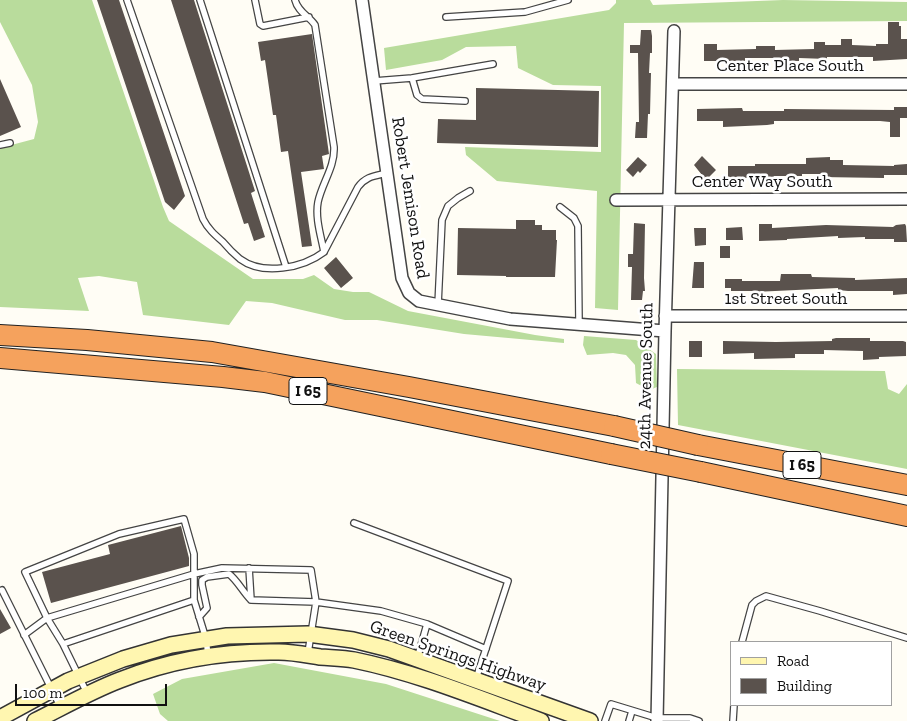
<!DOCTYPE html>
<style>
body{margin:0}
#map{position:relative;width:907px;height:721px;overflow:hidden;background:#fffdf5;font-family:"Zilla Slab",serif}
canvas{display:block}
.legend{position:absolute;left:730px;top:641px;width:162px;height:65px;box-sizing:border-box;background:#fff;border:1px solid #a0a0a0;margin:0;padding:6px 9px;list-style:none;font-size:15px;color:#111}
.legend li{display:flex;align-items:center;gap:10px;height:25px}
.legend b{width:25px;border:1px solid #a0a0a0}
.scale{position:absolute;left:15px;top:684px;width:152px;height:22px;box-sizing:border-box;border:2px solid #111;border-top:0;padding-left:6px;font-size:15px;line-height:18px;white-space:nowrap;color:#111;-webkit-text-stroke:4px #fff;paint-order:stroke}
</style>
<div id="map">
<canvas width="907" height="721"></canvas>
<ul class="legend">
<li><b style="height:6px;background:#fff6b0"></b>Road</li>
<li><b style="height:14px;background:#5a524d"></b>Building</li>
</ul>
<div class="scale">100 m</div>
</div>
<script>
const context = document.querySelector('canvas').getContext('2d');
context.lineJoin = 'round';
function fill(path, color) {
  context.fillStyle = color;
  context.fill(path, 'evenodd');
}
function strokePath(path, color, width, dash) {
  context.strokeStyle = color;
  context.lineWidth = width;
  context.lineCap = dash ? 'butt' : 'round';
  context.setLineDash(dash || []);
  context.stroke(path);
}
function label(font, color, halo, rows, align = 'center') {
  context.font = font + ' "Zilla Slab",serif';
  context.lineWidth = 5;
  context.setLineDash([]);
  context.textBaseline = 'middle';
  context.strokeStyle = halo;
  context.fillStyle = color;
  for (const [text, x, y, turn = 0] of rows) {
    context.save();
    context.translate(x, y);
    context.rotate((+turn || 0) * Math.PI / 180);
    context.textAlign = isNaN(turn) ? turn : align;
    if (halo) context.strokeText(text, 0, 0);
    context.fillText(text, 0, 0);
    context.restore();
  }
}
fill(new Path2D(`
 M0,0H92L163,207L169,221L253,279H303L314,275L334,289L353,292H369L408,311L535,335L564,339V343L464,334L377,320H345L272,303L246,301L229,325L143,315L137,282L99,276L78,278L89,311L0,307V148L34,139L38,122L32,85L0,22Z
 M616,0H650L653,5L783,0L907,2V21L624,23L618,310L595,308L597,191L497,181L466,155L465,147L601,152V86L553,85L518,68L516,46L466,47L442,60L386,70L384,48L609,10L616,3Z
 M584,336L636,340L656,354L657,387L649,390L636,383L635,365L626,355L613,353L587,355L583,345Z
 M677,369L885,371L888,389L899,394L907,384V469L678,425Z
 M274,663L386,684L500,721H168L160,714L153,694L182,679Z`), '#b9dc9c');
fill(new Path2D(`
 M97,0H119L185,196L174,210L165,202Z
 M171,0H194L255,191L251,193L265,237L254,241L248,223L244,224Z
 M888,22H899V26H901V39H907V59L873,61V57H827V59L799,58V61H782V58H745V61H704V44H717V50L756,49V46H775V50L814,49V42H825V45H841V39H852V45L876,46V44H888Z
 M641,30H651L652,36V53H650L649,73H651L650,114H648L647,138H635L636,122H639L638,53H630V45H640Z
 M312,34L329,154L322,156L324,169L301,172L312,246L302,247L288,151L281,152L276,115H273L265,60L261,61L258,42Z
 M0,79L21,127L0,136Z
 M476,88L599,91L598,147L437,143L438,119L476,120Z
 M894,107H907V118H900V137H890V122L880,121H774V124L767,125L723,127V121H697V109L742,108L743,111H784V109L894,110Z
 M702,156L716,170L706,180L694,165Z
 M638,157L647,165L640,173L638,171L633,177L626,170Z
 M830,157V160H843V165L894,166V165L907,164V175H884V178L821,177V174H802V176H774V181L750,180V178H728V166H755V164H806V158Z
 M516,220H535V225H542V230H556V240H557L555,277H506V276L457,275L458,228L516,229Z
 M634,223L645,224L644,278L645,291H643L642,300H631L632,267H628V254H633Z
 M759,224H772V228L826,225L893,227L896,225L905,224L906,226L907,242H894V239H865V237L838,238V236L787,239V240L759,241Z
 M742,227L743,240H726V228Z
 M694,228H706V245L695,246Z
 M720,246H730V258H720Z
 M336,257L353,278L341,288L324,268Z
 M694,262H704V288H692Z
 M781,274H811L812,277L855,278V280L907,278V294L893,295V291H848L838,290V288L754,292V291H731V288H725V279H742V281H780Z
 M836,338H870V341H903L906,342V356L879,357V359L863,360V351L824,350V354H795V358L754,359V353L723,354V341L776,342L832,341V339Z
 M689,341H702V357H689Z
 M181,526L189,558V566L51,603L42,572L110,554L108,545Z
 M0,609L11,628L0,634Z`), '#5a524d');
const lane = new Path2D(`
 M127,0L203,219C208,229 215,235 223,242C228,248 234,254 240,259C263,276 303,268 324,252L358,187C366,176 375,176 387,173
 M200,0L286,267
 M255,0L260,24L263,26L309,17
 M295,0C298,12 309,16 315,25L334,147C335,167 322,183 318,202C315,218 321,236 324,252
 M446,17L525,12L568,0
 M412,78L417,95L422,99L465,101
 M374,81L412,78L493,64
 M0,145L10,143
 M560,207L574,218L578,226L579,324
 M438,305L442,220L448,206L458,198L470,191
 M184,519L194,554V574L47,618L25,572L119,534Z
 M354,523L508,581L476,679
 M249,568L251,600
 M2,590L60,706
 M199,617L207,608L202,585V580L207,577L229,574C237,580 243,592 251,600L316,602L311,570L222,568L194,574V600L206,639L208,655
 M24,635L47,618L63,644
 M742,642L752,605L756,601L766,596L820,611L907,638
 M308,653L316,602L381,611L427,624
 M417,659L427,624L486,649
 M87,693L63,644L194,600
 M605,721L611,704L657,718H690L699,721
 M629,721L632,711
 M733,721L734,705`);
const street = new Path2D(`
 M362,0L402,278L409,293L419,301L510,319L665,331
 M673,84H907
 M616,200L907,199
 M665,316H907
 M657,721L665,331L674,31`);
const secondary = new Path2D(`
 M0,718L68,681L123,659L171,645L227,636L308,634L353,640L389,649L590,721
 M35,721C63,707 91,691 120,680C170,660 226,651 279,652C293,652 307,655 320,657C332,658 343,658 354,660C418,673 480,699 541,721`);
const highway = new Path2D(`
 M0,335L87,340L212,352L409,387L614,426
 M0,358L223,377L265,382L611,454
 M698,445L907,485
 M701,472L907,516`);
strokePath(lane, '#444', 8);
strokePath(street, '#444', 14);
strokePath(secondary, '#333', 18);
strokePath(highway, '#222', 22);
strokePath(lane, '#fff', 5.5);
strokePath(street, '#fff', 11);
strokePath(secondary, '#fff6b0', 15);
strokePath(highway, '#f5a25d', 20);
const highwayBridge = new Path2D(`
 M614,426L698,445
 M611,454L701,472`);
strokePath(highwayBridge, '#222', 22, []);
strokePath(highwayBridge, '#f5a25d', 20);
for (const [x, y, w] of [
 [308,391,38],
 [802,465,38]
]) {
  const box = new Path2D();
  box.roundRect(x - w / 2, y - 13.5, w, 27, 4);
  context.fillStyle = '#fff';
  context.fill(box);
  strokePath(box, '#111', 1);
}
label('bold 16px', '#111', null, [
 ["I 65",308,391],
 ["I 65",802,465]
]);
label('18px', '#111', '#fff', [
 ["Center Place South",790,66],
 ["Center Way South",762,182],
 ["Robert Jemison Road",410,198,81],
 ["1st Street South",786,299],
 ["24th Avenue South",646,376,-89],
 ["Green Springs Highway",458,656,19]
]);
</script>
